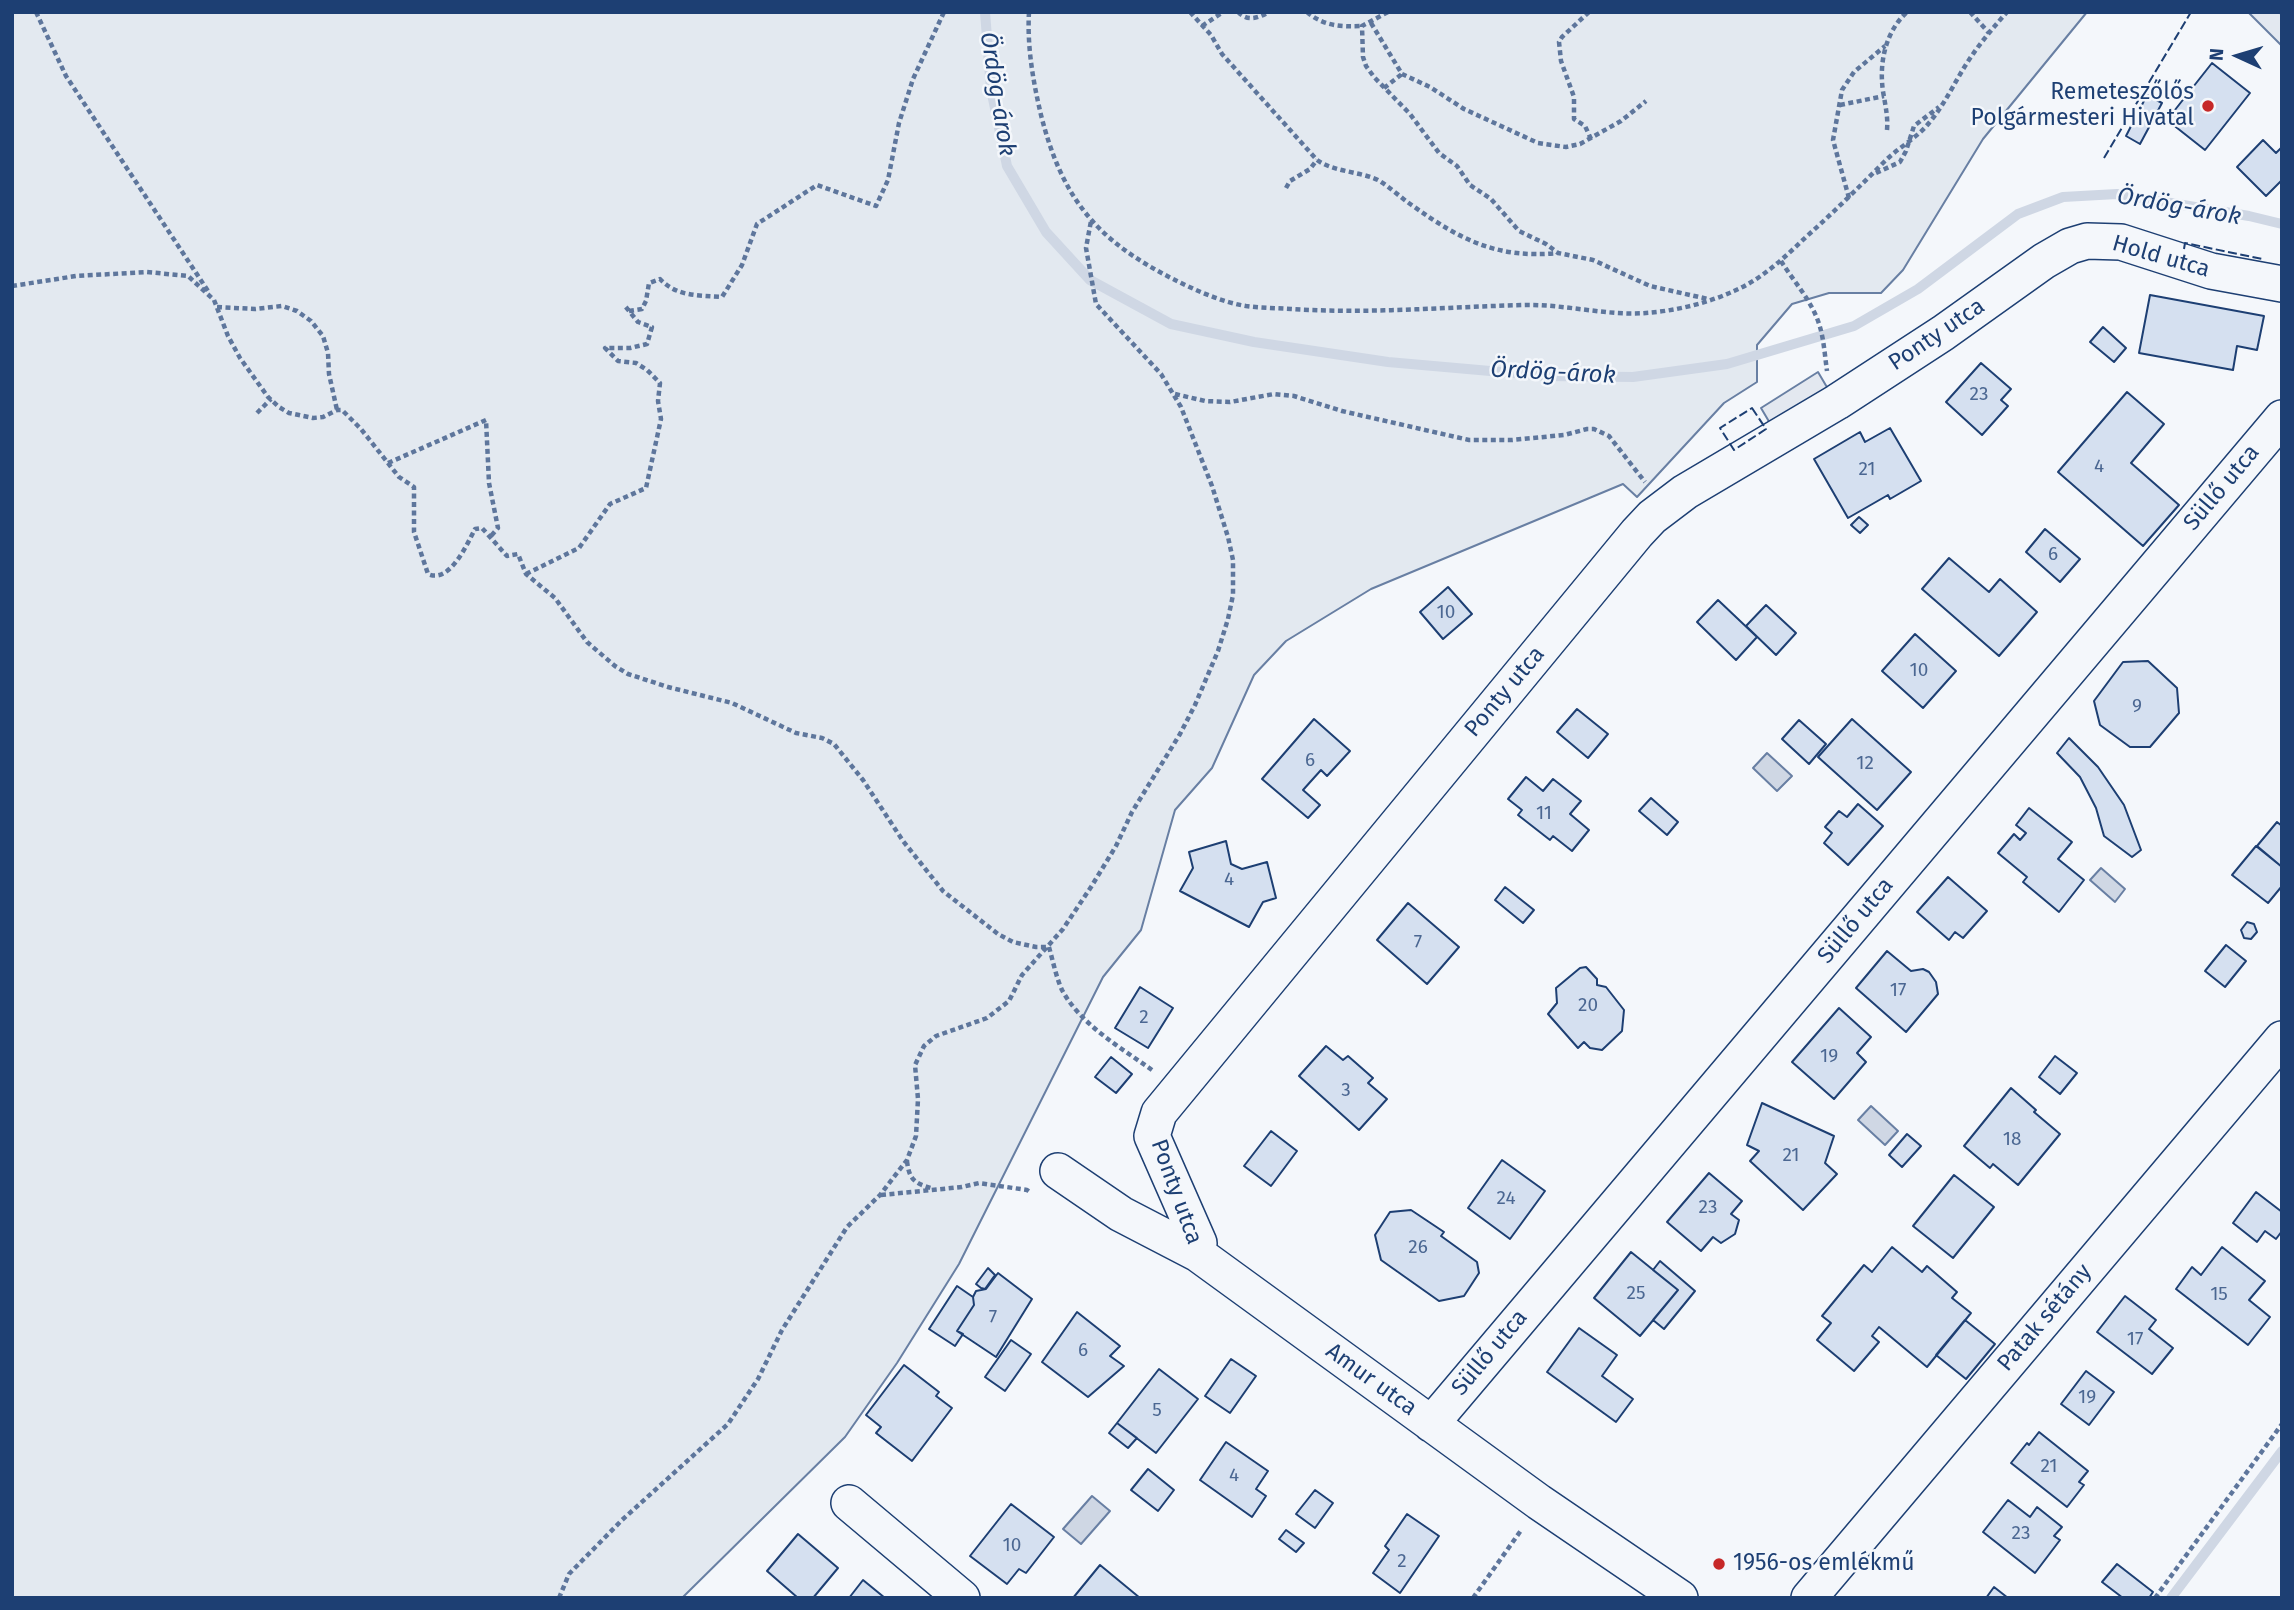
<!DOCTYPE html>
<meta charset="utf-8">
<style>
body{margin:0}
#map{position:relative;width:2294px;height:1610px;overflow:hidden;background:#f4f7fb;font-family:"Fira Sans",sans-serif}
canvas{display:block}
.frame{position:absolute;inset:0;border:14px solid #1d3f73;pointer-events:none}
.north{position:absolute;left:2203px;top:21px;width:70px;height:70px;-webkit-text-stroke:5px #f4f7fb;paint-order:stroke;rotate:274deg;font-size:19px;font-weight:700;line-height:28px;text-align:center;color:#1d3f73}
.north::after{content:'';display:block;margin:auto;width:24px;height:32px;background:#1d3f73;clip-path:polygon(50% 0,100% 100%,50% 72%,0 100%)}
</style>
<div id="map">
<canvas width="2294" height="1610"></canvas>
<div class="frame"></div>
<div class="north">N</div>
</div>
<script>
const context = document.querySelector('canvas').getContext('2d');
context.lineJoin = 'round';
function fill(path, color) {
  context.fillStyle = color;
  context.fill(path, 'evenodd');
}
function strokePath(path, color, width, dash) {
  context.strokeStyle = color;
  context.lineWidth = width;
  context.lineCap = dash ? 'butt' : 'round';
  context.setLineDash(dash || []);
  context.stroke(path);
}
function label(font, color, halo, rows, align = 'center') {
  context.font = font + ' "Fira Sans",sans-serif';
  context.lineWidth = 5;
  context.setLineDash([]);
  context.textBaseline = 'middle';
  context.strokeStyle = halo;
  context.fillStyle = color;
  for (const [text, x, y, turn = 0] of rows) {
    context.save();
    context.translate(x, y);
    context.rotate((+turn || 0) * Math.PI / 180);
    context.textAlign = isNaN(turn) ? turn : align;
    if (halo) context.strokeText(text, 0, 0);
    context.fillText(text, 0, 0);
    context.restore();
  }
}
const green = new Path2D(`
 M12,12H2087L1983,139L1903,270L1881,293H1829L1792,304L1757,345V382L1724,403L1637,497L1623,484L1371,589L1286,641L1254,675L1212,768L1175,810L1141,930L1103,977L959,1264L897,1363L845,1437L682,1598H12Z`);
fill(green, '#e3e9f0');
strokePath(green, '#687fa3', 2);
const parking = new Path2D(`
 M2248,12H2279L2282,15V46Z
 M1818,372L1831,394L1774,430L1761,408Z`);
fill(parking, '#e3e8f0');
strokePath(parking, '#687fa3', 2);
const water = new Path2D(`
 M1767,753L1792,776L1777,791L1753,768Z
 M2101,868L2125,889L2115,902L2090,880Z
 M1871,1106L1898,1131L1885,1145L1858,1120Z
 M1092,1496L1110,1511L1081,1544L1063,1529Z`);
fill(water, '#cfd7e4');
strokePath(water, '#687fa3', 2);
strokePath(new Path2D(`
 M985,12L991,89L1007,166L1046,232L1090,280L1171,324L1254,342L1388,362L1547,376L1633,377L1727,364L1854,326L1918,289L2018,214L2063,197L2117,194L2249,216L2282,224
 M2171,1598L2282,1451`), '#cfd7e4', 10);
const building = new Path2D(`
 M2212,63L2250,93L2205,150L2167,120Z
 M2147,95L2162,103L2140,144L2126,136Z
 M2263,140L2276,153L2282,147V180L2266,196L2237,167Z
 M2150,295L2264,316L2257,350L2237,346L2233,370L2139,353Z
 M2103,327L2126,348L2114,362L2090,342Z
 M1981,363L2011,389L2001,400L2008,406L1982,435L1946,402Z
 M2127,392L2164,424L2131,463L2179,505L2143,546L2058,472Z
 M1890,428L1921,481L1890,499L1888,495L1848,518L1814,459L1860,432L1865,442Z
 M1859,517L1868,525L1860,533L1851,525Z
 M2045,529L2080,559L2060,582L2026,552Z
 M1949,558L1989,592L2000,579L2037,612L1999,656L1922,589Z
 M1448,587L1472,614L1443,639L1420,612Z
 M1718,600L1757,637L1736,660L1697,622Z
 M1766,605L1796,633L1776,655L1746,626Z
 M1915,634L1956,671L1923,708L1882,671Z
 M2148,661L2177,688L2179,713L2150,747H2130L2100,725L2094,701L2123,662Z
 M1577,709L1608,734L1588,758L1557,732Z
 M1314,719L1350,751L1327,776L1321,770L1303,790L1320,805L1308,818L1262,779Z
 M1852,719L1911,772L1877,810L1818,757Z
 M1799,720L1826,744L1809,764L1782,739Z
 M2069,738L2098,767L2124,805L2141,850L2132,857L2104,836L2096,808L2080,777L2057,753Z
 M1526,777L1543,791L1553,779L1581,801L1570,814L1589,830L1572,851L1553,836L1550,840L1518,815L1522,810L1508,799Z
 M1651,798L1678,822L1667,835L1639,811Z
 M1858,804L1883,826L1848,865L1824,843L1832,833L1825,827L1839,811L1847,817Z
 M2029,808L2072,842L2058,859L2084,880L2059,912L2023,882L2027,877L1998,853L2014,834L2020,840L2026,833L2016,825Z
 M2277,822L2282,826V867L2257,846Z
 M1226,841L1231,864L1242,869L1267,862L1276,898L1263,902L1249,927L1180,891L1193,868L1189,852Z
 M2256,846L2282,867V886L2268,903L2232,875Z
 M1948,877L1987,911L1963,938L1955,932L1949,940L1917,912Z
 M1505,887L1534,910L1523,923L1495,900Z
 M1408,903L1459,947L1427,984L1377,940Z
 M2247,922L2254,924L2257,932L2251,939L2244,938L2241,930Z
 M2226,945L2246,961L2225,987L2205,971Z
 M1887,951L1911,971L1923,969L1929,972L1936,982L1938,994L1906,1032L1856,988Z
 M1586,967L1597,979V985L1606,987L1624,1010L1622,1031L1602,1050L1590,1048L1584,1042L1578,1048L1548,1014L1557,1003L1556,988L1580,968Z
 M1140,987L1173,1008L1148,1048L1115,1028Z
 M1839,1008L1871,1037L1857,1053L1866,1062L1834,1099L1792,1062Z
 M1326,1046L1343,1060L1348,1056L1373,1078L1368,1083L1387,1099L1359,1130L1299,1076Z
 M2055,1056L2077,1073L2060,1094L2039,1077Z
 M1111,1057L1132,1074L1116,1093L1095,1077Z
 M2011,1088L2036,1110L2034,1112L2060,1134L2018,1185L1993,1164L1990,1168L1964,1146Z
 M1762,1103L1834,1136L1825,1163L1837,1174L1803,1210L1750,1161L1759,1151L1747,1145Z
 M1271,1131L1297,1151L1271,1186L1244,1166Z
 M1907,1134L1921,1146L1902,1167L1889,1155Z
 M1502,1160L1545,1191L1510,1239L1468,1208Z
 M1709,1173L1742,1201L1731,1214L1739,1220L1735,1234L1721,1243L1713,1237L1701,1251L1667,1222Z
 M1954,1175L1994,1207L1953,1258L1913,1226Z
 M2256,1192L2282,1212V1231L2276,1239L2265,1231L2257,1242L2233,1223Z
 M1411,1210L1444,1232L1441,1236L1477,1262L1479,1273L1464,1296L1439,1301L1381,1260L1375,1235L1390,1212Z
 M1892,1247L1922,1272L1927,1266L1957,1292L1952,1298L1971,1313L1927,1367L1879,1327L1872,1336L1879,1342L1854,1371L1817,1340L1831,1323L1822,1316L1864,1265L1872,1272Z
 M2222,1247L2265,1281L2249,1300L2270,1317L2248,1345L2176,1289L2192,1267L2201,1275Z
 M1631,1252L1678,1290L1640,1336L1594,1298Z
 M1660,1261L1695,1291L1664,1329L1653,1320L1678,1290L1653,1270Z
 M988,1268L995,1275L985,1289L981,1288L976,1284Z
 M998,1273L1032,1299L996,1357L957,1331L974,1305L973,1297L976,1291L986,1289Z
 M957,1286L973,1297L974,1305L957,1331L963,1334L955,1346L929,1329Z
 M2125,1296L2156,1320L2149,1329L2173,1348L2152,1374L2097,1332Z
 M1077,1312L1120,1346L1110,1356L1124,1366L1088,1397L1042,1362Z
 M1965,1320L1995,1344L1966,1379L1936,1355Z
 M1579,1328L1617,1355L1602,1376L1633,1399L1616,1422L1547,1372Z
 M1011,1340L1031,1354L1005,1391L985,1377Z
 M1231,1359L1256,1376L1230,1413L1205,1396Z
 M904,1365L939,1392L936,1396L952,1408L912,1461L876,1433L881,1427L866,1415Z
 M1159,1369L1198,1399L1156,1453L1117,1423Z
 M2086,1371L2114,1392L2089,1425L2061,1404Z
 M1117,1423L1137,1438L1128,1448L1109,1433Z
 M2039,1432L2088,1471L2079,1482L2084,1485L2067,1507L2011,1463L2027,1443L2029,1445Z
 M1226,1442L1268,1471L1256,1489L1266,1496L1252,1517L1200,1480Z
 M1148,1469L1174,1490L1158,1511L1131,1490Z
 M1315,1490L1333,1503L1315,1528L1296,1514Z
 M2008,1500L2030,1517L2037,1507L2062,1527L2054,1536L2060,1540L2035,1573L1983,1532Z
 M1011,1504L1054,1537L1026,1573L1019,1569L1007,1584L970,1556Z
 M1407,1514L1439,1536L1400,1593L1373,1573L1389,1550L1385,1546Z
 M1286,1530L1304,1543L1296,1552L1279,1539Z
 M798,1534L838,1568L813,1598H798L767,1571Z
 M2117,1564L2153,1592L2149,1598H2123L2102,1582Z
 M1100,1565L1140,1598H1073Z
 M863,1580L885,1598H849Z
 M1994,1587L2008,1598H1986Z`);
fill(building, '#d5e0f0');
strokePath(building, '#1d3f73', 2);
const minor = new Path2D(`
 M1058,1171L1121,1214L1198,1254L1539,1502L1680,1598
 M1198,1254L1199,1243L1152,1136L1159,1113L1637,533L1652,517L1685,492L1837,402L1943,333L2044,261L2070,246L2087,241L2121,242L2211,271L2282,284
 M1431,1424L2282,418
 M849,1503L962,1598
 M1809,1598L2282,1039`);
strokePath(minor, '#1d3f73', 38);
strokePath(new Path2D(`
 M36,12L66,76L208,291
 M1029,12C1027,47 1033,81 1041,115C1062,198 1096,240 1173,279C1195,290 1221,302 1246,306C1261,308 1276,308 1291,309C1369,314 1446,307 1524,305C1565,304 1606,316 1646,313C1675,311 1708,303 1734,291C1762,279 1784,258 1806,237C1834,212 1859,187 1885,161C1899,147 1917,138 1929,123C1945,104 1954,83 1967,63C1979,44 1993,28 2007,12
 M1190,12L1211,35L1222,54L1317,160C1334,172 1358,171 1378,180C1390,187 1401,198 1413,206C1461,240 1497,259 1558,253
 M1238,12C1248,22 1258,18 1269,12
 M1307,12C1323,26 1341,27 1362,26
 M1388,12L1362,26L1363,57L1366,66L1374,77L1410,114L1439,153L1457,166L1470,185L1491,199L1519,231L1546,244L1558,253L1593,260L1650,286L1708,299
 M1589,12L1562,37L1559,42L1561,61L1574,97V119L1585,126L1591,139
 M1970,12L1989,33
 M1371,23L1402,74L1430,87L1464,109L1538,143L1566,147L1580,144L1621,121L1646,101
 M1202,26L1223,12
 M1384,88L1402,74
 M1840,105L1884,96
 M1887,130C1888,118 1886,109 1884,97C1878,67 1884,33 1907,12
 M1876,173L1900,162L1906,151L1914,126L1939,107
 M1286,188L1290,181L1310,169L1317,160
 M1849,198L1833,140L1842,90L1854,72L1885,46
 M1781,261C1794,282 1813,302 1820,327C1824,341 1825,357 1827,371
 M12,286L76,276L147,272L188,276L214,300L228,336L240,358L268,397L279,407L289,413L313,418L323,417L337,410H342L361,429L399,477L414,487V532L428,574C450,584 467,544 475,529L482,528L507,556L518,554L526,574L555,598L587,642L615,666L628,674L668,687L732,703L796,733L822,738L834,744L863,780L903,841L943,891L998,934L1013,942L1036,947H1048
 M217,307L255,309L282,306L297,311L311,321L323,336L328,353L329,374L337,410
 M629,311L642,309L646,301L649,283L660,279C677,297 698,295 722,297L742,265L757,224L817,185L876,206L888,180L899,123L913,79L944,12
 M1175,394L1205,401L1230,402L1274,394L1294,396L1342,411L1469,440H1512L1564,435L1587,429H1594L1609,436L1645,482
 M257,413L271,399
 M388,463L486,420L489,483L498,528L491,536
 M526,574L579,548L610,504L646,488L661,419L658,401L660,383L647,370L636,363L618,361L605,348H630L647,344L652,327L638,322L625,306
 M1049,947C1053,961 1056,977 1062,990C1081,1025 1120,1047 1152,1070
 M907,1161C909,1179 914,1183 931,1188
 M881,1195L962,1187L979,1183L1027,1190L1031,1193
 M559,1598L569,1574L622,1520L728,1424L758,1379L782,1330L847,1227L880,1195L907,1160L916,1136L918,1099L915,1065L924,1046L936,1036L987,1018L1009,1001L1022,975L1063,929L1091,887L1116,846L1132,812L1180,734L1195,705L1218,651L1228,619L1233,595V560L1228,537L1212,486L1181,407L1161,374L1096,304L1086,248L1091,221
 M1473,1598L1522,1529
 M2155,1598L2282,1424`), '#5e769c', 4.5, [5, 3.5]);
strokePath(minor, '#f4f7fb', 35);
strokePath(new Path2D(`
 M2104,158L2191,12
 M2184,249L2185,243L2262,259
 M1752,408L1766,429L1734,450L1720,428Z`), '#1d3f73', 2, [9, 3.5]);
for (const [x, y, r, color] of [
 [2208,106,7,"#c62828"],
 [1719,1564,7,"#c62828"]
]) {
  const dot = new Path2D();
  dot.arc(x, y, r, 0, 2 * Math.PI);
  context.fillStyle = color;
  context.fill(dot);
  strokePath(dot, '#f4f7fb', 2.5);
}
label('19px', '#4b6792', null, [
 ["23",1979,395],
 ["4",2099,467],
 ["21",1867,470],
 ["6",2053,555],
 ["10",1446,613],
 ["10",1919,671],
 ["9",2137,707],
 ["6",1310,761],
 ["12",1865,764],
 ["11",1544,814],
 ["4",1229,880],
 ["7",1418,943],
 ["17",1898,991],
 ["20",1588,1006],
 ["2",1144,1018],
 ["19",1829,1057],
 ["3",1346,1091],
 ["18",2012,1140],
 ["21",1791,1156],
 ["24",1506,1199],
 ["23",1708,1208],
 ["26",1418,1248],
 ["25",1636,1294],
 ["15",2219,1295],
 ["7",993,1318],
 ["17",2135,1340],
 ["6",1083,1351],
 ["19",2087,1398],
 ["5",1157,1411],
 ["21",2049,1467],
 ["4",1234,1476],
 ["23",2021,1534],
 ["10",1012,1546],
 ["2",1402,1562]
]);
label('23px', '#1d3f73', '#f4f7fb', [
 ["Remeteszőlős",2194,93],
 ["Polgármesteri Hivatal",2194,119],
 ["1956-os emlékmű",1733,1564,"left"]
], 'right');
label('23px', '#1d3f73', '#f4f7fb', [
 ["Hold utca",2161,257,16],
 ["Ponty utca",1937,335,-34],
 ["Süllő utca",2222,488,-50],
 ["Ponty utca",1505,692,-50],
 ["Süllő utca",1856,921,-50],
 ["Ponty utca",1176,1192,70],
 ["Patak sétány",2045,1318,-50],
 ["Süllő utca",1490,1353,-50],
 ["Amur utca",1371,1380,36]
]);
label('italic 24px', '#1d3f73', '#f4f7fb', [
 ["Ördög-árok",997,94,81],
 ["Ördög-árok",2179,207,10],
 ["Ördög-árok",1553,373,3]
]);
</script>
